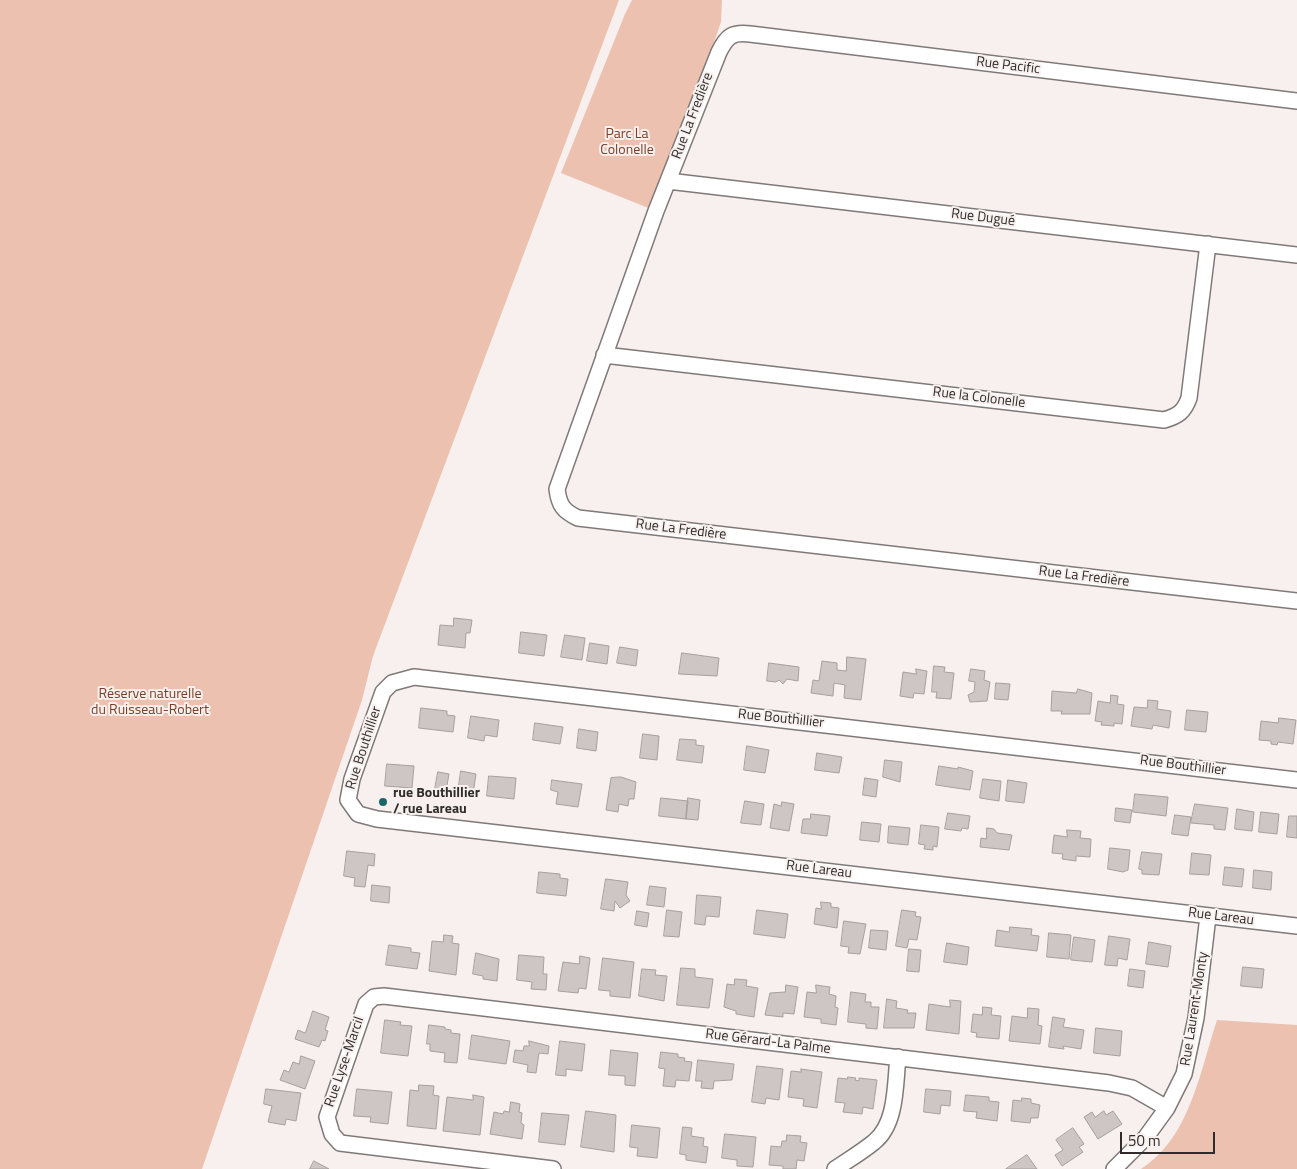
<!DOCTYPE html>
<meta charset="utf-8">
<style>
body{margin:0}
#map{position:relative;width:1297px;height:1169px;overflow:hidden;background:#f7f0ee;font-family:"Titillium Web",sans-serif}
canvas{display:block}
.scale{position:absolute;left:1120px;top:1132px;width:95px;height:22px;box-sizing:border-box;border:2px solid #2f2c2b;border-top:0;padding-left:6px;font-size:15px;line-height:18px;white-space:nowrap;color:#2f2c2b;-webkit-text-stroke:4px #f7f0ee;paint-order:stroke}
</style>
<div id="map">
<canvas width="1297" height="1169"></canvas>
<div class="scale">50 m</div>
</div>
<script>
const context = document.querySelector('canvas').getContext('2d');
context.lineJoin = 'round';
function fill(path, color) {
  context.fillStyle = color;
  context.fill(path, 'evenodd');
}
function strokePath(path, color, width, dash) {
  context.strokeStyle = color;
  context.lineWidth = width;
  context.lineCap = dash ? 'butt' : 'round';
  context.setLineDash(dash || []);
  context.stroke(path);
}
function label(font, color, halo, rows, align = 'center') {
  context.font = font + ' "Titillium Web",sans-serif';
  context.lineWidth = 4;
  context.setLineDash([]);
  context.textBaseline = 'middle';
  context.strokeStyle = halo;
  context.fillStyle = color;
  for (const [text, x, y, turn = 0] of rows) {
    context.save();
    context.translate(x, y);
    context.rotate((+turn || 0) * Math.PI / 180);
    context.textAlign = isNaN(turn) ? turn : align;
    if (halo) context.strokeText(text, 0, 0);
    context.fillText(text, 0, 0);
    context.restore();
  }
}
fill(new Path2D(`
 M0,0H619L373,656L362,700L202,1169H0Z
 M632,0H722L721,22L656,211L561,173L625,14Z
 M1217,1020L1297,1025V1169H1141C1190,1138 1200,1071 1217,1020Z`), '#ecc1b0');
const building = new Path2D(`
 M454,618L472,620L470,633H466L465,648L438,645L440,625L453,626Z
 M521,632L547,635L544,656L519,653Z
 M565,635L585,638L582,660L561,657Z
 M590,643L609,646L607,664L587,661Z
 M620,647L638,650L636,666L617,663Z
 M682,653L719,658L717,676L679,674Z
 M847,657L866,659L861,700L844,698L845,685L834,683L833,696L811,693L813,680L819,681L822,661L837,663V670L846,671Z
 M769,663L799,667L798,681L787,679L783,684L779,680L776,682L767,681Z
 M934,666L945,667L944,672L954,673L951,699L936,698L937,692H932Z
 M916,669L927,671L924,694L914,693L913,698L900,696L903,672L916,674Z
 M971,669L985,671L984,680L990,682L987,701L970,702L968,695L974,692L975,682L969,681Z
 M996,683L1010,684L1008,700L995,699Z
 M1078,689L1092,693L1090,714H1061L1062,711H1051L1052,691L1076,693Z
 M1111,695L1118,696L1117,704L1124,705L1122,724L1114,723V726L1101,725L1102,722L1095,721L1098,701L1110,703Z
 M1148,700L1158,701L1157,709L1171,711L1169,728L1153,725L1152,729L1131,726L1134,707L1147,708Z
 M421,708L447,711V715L455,716L453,732L419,728Z
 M1187,710L1208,712L1206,732L1185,730Z
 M471,716L499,720L497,737L485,735L484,741L468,738Z
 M1279,718L1296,720L1293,744L1278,742L1277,745L1271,744V741L1259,740L1261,721L1278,723Z
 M535,723L563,727L560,744L533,740Z
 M579,729L598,732L596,751L577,748Z
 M643,734L659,736L657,760L640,758Z
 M680,739L696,740V745L704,746L702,763L677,760Z
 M747,746L769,750L765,773L744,770Z
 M817,753L842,757L839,773L815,770Z
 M885,760L902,762L900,782L883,777Z
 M387,764L414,766L412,788L385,786Z
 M939,766L958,769V767L973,771L970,790L936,785Z
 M461,771L476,774L473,794L458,792Z
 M438,772L449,774L446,791L435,789Z
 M489,776L516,778L514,799L487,796Z
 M621,777L636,782L634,799H629L628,806L619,804L618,812L606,810L611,778Z
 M865,778L878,780L876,797L863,795Z
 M983,779L1001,781L999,801L980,798Z
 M552,780L582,784L578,807L556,804L558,792L551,790Z
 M1008,780L1027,783L1024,803L1006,801Z
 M1135,794L1168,797L1166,816L1133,812Z
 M661,798L688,801L686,819L659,816Z
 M688,798L700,800L698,820L686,819Z
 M745,801L764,804L761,825L741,823Z
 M782,802L794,804L789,831L770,828L774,804L781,806Z
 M1195,804L1228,808L1225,830L1214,829V825L1191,823Z
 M1116,808L1132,810L1130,823L1115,821Z
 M1237,809L1254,812L1252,831L1235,829Z
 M1261,812L1279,814L1277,834L1259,832Z
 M948,813L970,816L968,829L962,828L961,831L945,829Z
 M811,814L830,816L827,836L801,833L803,819H810Z
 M1175,815L1191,817L1188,836L1172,834Z
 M1289,816H1297V838L1287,837Z
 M862,822L881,824L879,842L860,840Z
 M921,825L939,827L937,847L933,846V850L924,849L925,845L919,844Z
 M889,826L910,828L908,845L888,843Z
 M987,828L994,829L997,833L1012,835L1009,850L980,847L981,838L986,839Z
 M1067,830L1081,831L1080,838L1091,839L1090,857L1076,856V861L1062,859L1063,854L1052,853L1054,835L1067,837Z
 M1110,848L1130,850L1128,870L1123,872L1108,869Z
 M347,851L375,854L374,866L368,865L365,887L354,886L355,878L344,876Z
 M1142,852L1162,854L1159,875L1142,874V870L1139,869Z
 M1192,853L1211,855L1209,875L1190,874Z
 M1225,867L1244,869L1242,887L1223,885Z
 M1254,870L1272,872L1271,890L1253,888Z
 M539,872L560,874V878L568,879L566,896L537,893Z
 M606,879L628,882L626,895L630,901L620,908L615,901L614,911L601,909Z
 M372,885L390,887L389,903L371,901Z
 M650,886L666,888L664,907L647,905Z
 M697,895L721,897L719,917L706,916L705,925L695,924Z
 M821,902L831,903V907L839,908L837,928L814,924L816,908L821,909Z
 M667,910L682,912L679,937L664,936Z
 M757,910L788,914L785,938L754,934Z
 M902,910L916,912L915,916L921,917L917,940L909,939L907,948L896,946Z
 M637,911L649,913L647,927L635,925Z
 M844,921L866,924L860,954L848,953L849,947L841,946Z
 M1010,927L1032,929L1031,935L1039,936L1037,951L995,946L997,930L1009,932Z
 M871,930L888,931L886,950L869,948Z
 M1049,933L1071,935L1069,959L1047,957Z
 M444,935L453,936L452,943L459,944L456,975L429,971L432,941L443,942Z
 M1109,936L1130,939L1127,960L1118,958L1117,966L1105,965Z
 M1074,937L1095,940L1092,962L1071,960Z
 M1149,942L1171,946L1168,967L1146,964Z
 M947,943L969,947L967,965L944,962Z
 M389,945L411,948V952L420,953L417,969L386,965Z
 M909,949L921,950L919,972L907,971Z
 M476,953L499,959L497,981L483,979V976L473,974Z
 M519,955L544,957L543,974H547L546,990L531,989L532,982L517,980Z
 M580,956L590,958L586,989L579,988L578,993L558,991L563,962L579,964Z
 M603,958L634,962L630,998L610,996V991L599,990Z
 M1243,967L1264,969L1262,988L1241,986Z
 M681,968L695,969V977L713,979L709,1008L677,1005Z
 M642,969L656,970L655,975L667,976L664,1001L639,996Z
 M1130,969L1145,971L1143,988L1128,986Z
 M735,979L747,980L746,986L758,988L754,1017L736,1014V1011L724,1007L727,984L734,985Z
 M786,985L798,987L794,1014L783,1013V1017L765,1015L770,993L785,992Z
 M816,985L830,987L829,994L836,996L835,1007L838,1008L836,1025L821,1023V1019L804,1017L807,992L816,993Z
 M851,992L866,994L865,1002H871V1007H879L877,1029L866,1028V1024L848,1022Z
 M887,999L897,1001L896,1008L908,1010L907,1013H916L914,1028H884Z
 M950,1000L961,1001L959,1034L926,1030L929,1004L950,1007Z
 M983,1007L992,1008L991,1015L1001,1016L999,1039L976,1037L977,1033L971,1032L973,1014L982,1015Z
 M1028,1008L1039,1009L1038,1025L1042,1026L1040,1044L1009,1041L1012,1016L1027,1018Z
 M313,1011L329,1017L325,1030L328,1031L325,1041L322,1040L319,1047L295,1039L298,1030L305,1033Z
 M1053,1017L1065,1019L1063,1027L1084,1030L1081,1049L1063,1046L1064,1049L1049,1047Z
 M385,1020L401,1022L400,1025L412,1026L408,1056L381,1053Z
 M429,1025L445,1027V1029L451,1030V1033L460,1034L457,1063L444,1062L445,1053L430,1051V1044H427Z
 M1096,1028L1122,1031L1120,1056L1094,1053Z
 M472,1035L510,1041L506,1064L469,1059Z
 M529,1041L549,1046L548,1054L539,1053L536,1073L527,1072L528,1065L513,1062L515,1050L523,1051L524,1046H529Z
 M560,1041L585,1044L582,1071L566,1069V1076L556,1075Z
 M611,1050L638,1053L635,1086L625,1085V1076L609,1075Z
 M661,1052L678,1054V1057L685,1058L684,1061L692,1062L689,1081L676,1080L675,1087L663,1086L665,1069L659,1068Z
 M301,1056L315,1061L305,1089L280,1080L284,1070L289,1072L293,1062L299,1064Z
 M698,1060L734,1064L732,1080L714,1081L713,1089L701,1088L702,1081H696Z
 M757,1066L783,1069L779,1100L766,1098L765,1104L752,1102Z
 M801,1069L822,1072L817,1108L803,1106L804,1099L788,1097L791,1071L801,1072Z
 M848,1077L856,1078L855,1080L859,1081V1078L877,1080L873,1109L863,1107L862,1114L843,1112L845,1103L835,1102L838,1078L847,1079Z
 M419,1085L434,1086L433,1095L439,1096L436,1129L407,1126L410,1090L418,1091Z
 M266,1089L301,1093L296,1121L286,1119L285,1125L268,1122L272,1106L264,1104Z
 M357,1089L392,1092L388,1124L370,1122L371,1117L354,1116Z
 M926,1089L951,1091L950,1106L941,1105L940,1114L924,1112Z
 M473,1095L484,1097L480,1135L443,1131L447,1097L473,1100Z
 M966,1095L989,1097V1101L999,1102L997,1121L976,1118L977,1112L964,1111Z
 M1022,1098L1031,1099V1103L1040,1105L1038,1118H1031L1030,1123L1011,1121L1013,1100L1021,1101Z
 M511,1102L520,1104L519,1112L522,1113L521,1123L524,1125L522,1139L490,1134L494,1112L503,1114L504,1111L509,1112Z
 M586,1111L616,1115L614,1152L581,1147Z
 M1104,1111L1106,1115L1113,1111L1122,1124L1098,1139L1084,1117L1092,1112L1095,1117Z
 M542,1113L569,1115L565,1145L539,1142Z
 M632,1125L660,1128L657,1158L637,1156L638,1148L630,1147Z
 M683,1127L692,1128L691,1136L704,1138L703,1146L708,1147L706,1163L686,1160V1155L680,1154Z
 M1073,1128L1084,1144L1079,1147L1083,1152L1062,1166L1055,1155L1063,1150L1056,1140Z
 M725,1134L756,1137L753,1167L737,1166V1160L722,1158Z
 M787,1135L801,1136L800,1142L807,1143L804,1161L797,1160L796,1169H783V1166L769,1165L771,1146L781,1147L782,1141H786Z
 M1027,1155L1037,1169H1006Z
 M314,1161L329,1169H310Z`);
fill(building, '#cdc6c4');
strokePath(building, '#a69f9d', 1);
const minor = new Path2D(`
 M1297,101L750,34C732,32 727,36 719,52L656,211L557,489C559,505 563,511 578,518L1297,601
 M668,181L1297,255
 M604,355L1164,420C1178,416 1184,412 1189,398L1208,244
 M1297,780L414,677L392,683L383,692L352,779L348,800L358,814L377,819L1297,926
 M553,1169L340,1143L332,1134L327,1117L366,1004L374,997L384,996L1109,1083L1132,1088L1167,1108
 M835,1169C848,1160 862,1152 874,1142C897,1124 895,1084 898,1057
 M1114,1169L1146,1137L1167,1108L1184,1074L1196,1018L1208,916`);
strokePath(minor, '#7f7977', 18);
strokePath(minor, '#fff', 15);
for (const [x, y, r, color] of [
 [383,802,5,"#1a6765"]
]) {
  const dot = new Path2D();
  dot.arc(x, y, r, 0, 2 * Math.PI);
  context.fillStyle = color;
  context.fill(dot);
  strokePath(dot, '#f7f0ee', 2);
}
label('14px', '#2f2c2b', '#f7f0ee', [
 ["Rue Pacific",1008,66,7],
 ["Rue La Fredière",693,116,-69],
 ["Rue Dugué",983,218,7],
 ["Rue la Colonelle",979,398,7],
 ["Rue La Fredière",681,530,7],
 ["Rue La Fredière",1084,577,7],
 ["Rue Bouthillier",781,719,6],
 ["Rue Bouthillier",364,748,-72],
 ["Rue Bouthillier",1183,766,7],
 ["Rue Lareau",819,870,7],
 ["Rue Lareau",1221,917,7],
 ["Rue Laurent-Monty",1195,1009,-81],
 ["Rue Gérard-La Palme",768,1042,7],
 ["Rue Lyse-Marcil",345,1062,-71]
]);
label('14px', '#7a3d25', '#f7f0ee', [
 ["Parc La",627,135],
 ["Colonelle",627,151],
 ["Réserve naturelle",150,695],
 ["du Ruisseau-Robert",150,711]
]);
label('bold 14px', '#2f2c2b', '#f7f0ee', [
 ["rue Bouthillier",393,794],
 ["/ rue Lareau",393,810]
], 'left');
</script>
